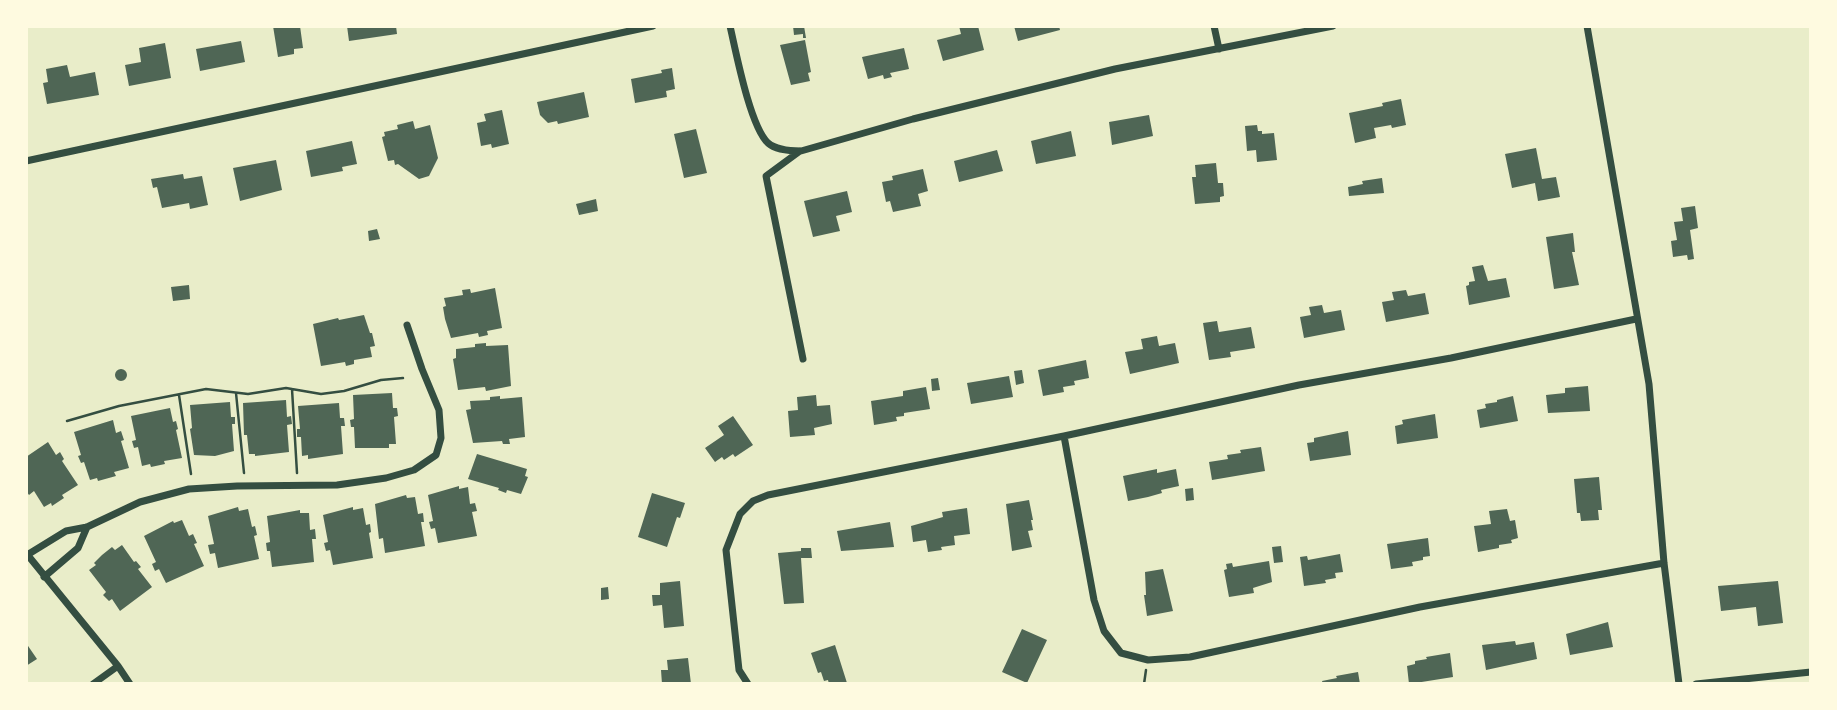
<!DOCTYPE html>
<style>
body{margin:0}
#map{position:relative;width:1837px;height:710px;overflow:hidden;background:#e9edc9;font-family:Helvetica,sans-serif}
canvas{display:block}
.frame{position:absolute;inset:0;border:28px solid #fefae0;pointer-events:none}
</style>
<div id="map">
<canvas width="1837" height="710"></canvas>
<div class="frame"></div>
</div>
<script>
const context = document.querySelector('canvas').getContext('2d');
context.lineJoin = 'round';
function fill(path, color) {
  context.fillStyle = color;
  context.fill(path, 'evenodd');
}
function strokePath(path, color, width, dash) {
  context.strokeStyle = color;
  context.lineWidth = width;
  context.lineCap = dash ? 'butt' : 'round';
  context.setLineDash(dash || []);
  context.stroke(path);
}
fill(new Path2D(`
 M273,26H300L303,48L294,49V54L278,57Z
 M347,26H396L397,34L349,41Z
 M793,26H804L806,38H803V34L794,35Z
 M959,26H978L984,50L943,61L937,40L961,34Z
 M1014,26H1059L1060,30L1018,41Z
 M805,40L811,72L808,73L810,81L791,85L780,45Z
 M241,41L245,62L200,71L196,49Z
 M165,43L171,78L129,86L125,65L141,62L139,48Z
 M904,48L909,69L890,73L892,77L884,79L883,75L868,79L862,57Z
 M67,65L70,77L95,72L99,95L47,104L43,83L48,82L46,69Z
 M672,68L675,89L666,91L667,97L635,103L631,79L662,73L661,70Z
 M584,92L589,117L558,124L557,121L548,123L540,115L537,102Z
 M1401,99L1406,125L1392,128L1391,125L1374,128L1376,138L1355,143L1349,113L1383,106L1382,103Z
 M502,110L509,144L492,148L491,144L481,146L477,123L486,121L484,114Z
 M1149,115L1153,136L1112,145L1109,122Z
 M413,121L415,129L430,125L438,158L429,176L419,179L398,164L395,165L394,160L388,161L382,137L385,136L384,132L398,129L397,125Z
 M1257,125L1258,131H1262V134L1274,133L1277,160L1257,162L1256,150L1247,151L1245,126Z
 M696,129L707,173L684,178L674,134Z
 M1071,131L1076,156L1036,164L1031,141Z
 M352,141L357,164L342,167L343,171L311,177L306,151Z
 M1536,148L1542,179L1556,177L1560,197L1538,201L1535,183L1512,188L1505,154Z
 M997,150L1003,171L959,182L954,161Z
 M276,160L282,190L240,201L233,168Z
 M1216,163L1218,183H1223L1224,196L1220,197V202L1195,204L1192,177H1196L1195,165Z
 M923,169L928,191L918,194L921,206L893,212L890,201L886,202L882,182L893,180L892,176Z
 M183,174L184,179L202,176L208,205L190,209L189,203L162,208L157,187L153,188L151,179Z
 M1382,178L1384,193L1349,196L1348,187L1363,184L1362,181Z
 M847,191L852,212L836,216L840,231L813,237L804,201Z
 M596,199L598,211L579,215L576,204Z
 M1695,206L1698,228L1690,230L1694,259L1688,260L1687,255L1673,257L1671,241L1677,240L1674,222L1683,221L1681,208Z
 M377,229L380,239L369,241L368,231Z
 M1573,233L1575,252H1572L1579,285L1554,289L1546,237Z
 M1483,265L1488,281L1506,278L1510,297L1469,305L1466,286L1469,285V282L1475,281L1472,267Z
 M189,285L190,299L173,301L171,287Z
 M495,288L502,328L487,331L488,335L479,337L478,333L451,338L445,319L443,307L446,306L444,298L463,295L462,290L470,289L471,293Z
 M1406,290L1408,296L1425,293L1429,314L1386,322L1382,302L1394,300L1392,292Z
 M1322,305L1324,313L1341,310L1345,330L1304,338L1300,317L1311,315L1309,307Z
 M364,315L370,333H372L375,346L370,347L372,357L354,360V364L346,366L345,362L321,366L313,324L338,318L339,320Z
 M1217,321L1219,332L1251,327L1255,348L1230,352L1231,357L1209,360L1203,323Z
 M1157,336L1159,346L1175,343L1179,363L1130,374L1125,352L1143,349L1141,339Z
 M486,343V346L508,345L511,386L486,391L485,387L458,390L453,359L456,358V349L475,347V344Z
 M1086,360L1089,378L1074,381L1075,385L1063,387L1064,392L1043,396L1038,370Z
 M115 375a6 6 0 1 1 12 0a6 6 0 1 1-12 0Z
 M1022,370L1024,383L1016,385L1014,371Z
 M1009,376L1013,397L971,404L967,383Z
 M938,378L940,390L932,391L931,379Z
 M1588,386L1590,411L1548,413L1546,395L1565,393V388Z
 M926,387L930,409L904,413V416L896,417L897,421L874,425L871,401L903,396V391Z
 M392,393L393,408H397L398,416L394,417L396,444H389V448H355L354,427H351L350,420L354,419L353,395Z
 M816,395L817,406L830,405L832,424L814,428L815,435L790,437L788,411L798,410L797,397Z
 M500,396V399L522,397L525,437L509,439L510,444H503L502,441L473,443L466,410L471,409L470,401L490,400V397Z
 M1513,396L1518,421L1480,428L1477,410L1486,408L1485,404L1497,402V400Z
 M286,400L287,417L291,416L292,424L287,425L289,452L255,456V454H249L247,435H244L243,403Z
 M230,402L231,417H235V424H232L234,451L215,456L194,455L190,429L192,428L190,405Z
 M339,403L340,418H344L345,426H341L343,454L308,459V455L302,456L301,437H297V429H300L298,406Z
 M170,408L173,422L176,421L178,429L176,430L182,458L164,461L165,464L151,467L150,464L142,466L138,447L134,448L132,441L136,440L131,416Z
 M1435,414L1438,438L1397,444L1395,426L1403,424L1402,420Z
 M733,416L753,445L735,457L733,454L724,460L722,457L715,462L705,448L724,435L718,426Z
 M113,420L116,433L121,431L124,440L121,441L129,468L114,472L116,476L98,481L97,478L90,480L84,462L81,463L78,456L81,455L74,432Z
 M1348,431L1351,455L1310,461L1307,443L1314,442V438Z
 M48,442L56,455L60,452L64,459L62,461L78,485L62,495L64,498L52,506L51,503L44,507L34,491L29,495L26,491L28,486L26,482V457Z
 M1261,447L1265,471L1212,480L1209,462L1228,459L1227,455L1241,453L1240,450Z
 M477,454L527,469L525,476L528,477L521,494L507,490L506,493L498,490L499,488L468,479Z
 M1157,469V473L1176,469L1179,486L1161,490L1162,493L1148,497L1128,501L1123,476Z
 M1599,477L1602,510H1598L1599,520L1581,521L1580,513H1577L1574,479Z
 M459,486V489L468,487L470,504L475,503L477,511L472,512L477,536L438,543L435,528L431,529L429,522L433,521L428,495Z
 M1193,488L1194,500L1186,501L1185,489Z
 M652,493L685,503L680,518L677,517L667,547L638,537Z
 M406,495L407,498L415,497L418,514L423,513L424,522H421L425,546L385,553L383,538L379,539L375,504Z
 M1029,500L1033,520H1031L1033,530L1028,531L1032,547L1012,551L1006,504Z
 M238,507L239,511L248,509L252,527L255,526L257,535L254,536L259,559L218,568L215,553L210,554L208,545L214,544L208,516Z
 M353,507V510L363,508L366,525L370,524L371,532L369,533L373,558L333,565L330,550L326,551L324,543L328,542L323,515Z
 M967,508L970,534L954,536L955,545L941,547L942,550L928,552L926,540L913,542L911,526L943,517L942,512Z
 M1507,509L1510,521L1515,520L1518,538L1511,540L1512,543L1499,545V548L1478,552L1474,526L1491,524L1489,511Z
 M300,510V513H309L310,530L315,529L316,539H312L314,562L272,567L270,551H267L266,543L270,542L267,516Z
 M182,520L189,536L193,534L197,543L194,544L204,566L166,583L159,569L155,571L152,564L156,562L144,536L173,521L174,523Z
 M890,522L894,547L841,551L837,531Z
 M1428,538L1430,556L1423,557V560L1412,562L1413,566L1391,569L1387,544Z
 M122,545L134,562L136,561L141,567L138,569L152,587L120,611L112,599L109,601L103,595L106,592L89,570L96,565L94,563L102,555L112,547L115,550Z
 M1281,546L1283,562L1274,563L1272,547Z
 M801,548H811L812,558H801L804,603L784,604L778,553L801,551Z
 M1340,554L1343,572L1335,573L1336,578L1325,580L1326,583L1304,586L1300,557L1307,556L1308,560Z
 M1269,561L1272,582L1253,588L1254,593L1229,597L1224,570L1227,569L1226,564L1232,563L1233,567Z
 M1163,569L1173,611L1147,616L1144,595H1146L1145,572Z
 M680,581L684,626L664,628L662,605L653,606L652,595H660V583Z
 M1778,581L1783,623L1758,626L1756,607L1721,611L1718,586Z
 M608,587L609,599L601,600V588Z
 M1608,622L1613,647L1570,655L1566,634Z
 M1022,629L1047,640L1027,683L1002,672Z
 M1515,641L1516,645L1534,642L1537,659L1486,670L1482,645Z
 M26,643L37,659L26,666Z
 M835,645L847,683L844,684H829L828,680L824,681L821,672L818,673L811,653Z
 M1450,653L1453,677L1409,684L1407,666L1415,664V661L1427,659L1426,657Z
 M688,658L691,684H662L661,670H668L667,660Z
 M1358,672L1360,684H1323L1322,681L1337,678L1336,676Z`), '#4f6655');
strokePath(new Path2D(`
 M292,389L297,473
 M236,393L244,473
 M179,395L191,474
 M67,421L119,406L206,389L248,394L286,388L321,394L344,391L381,380L403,378
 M1144,684L1146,670`), '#344e41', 2.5);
strokePath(new Path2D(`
 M730,26C736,52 750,126 768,143C776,150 791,151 801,151L913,119L1115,69L1333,26
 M1214,26L1219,49
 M1587,26L1649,384L1664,563L1679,684
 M800,151L766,176L803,359
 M26,161L653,26
 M1064,436L1094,600L1104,631L1121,653L1148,660L1190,657L1420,607L1664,563
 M26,553L118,666L130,684
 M27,555L66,531L87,527L140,502L189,489L237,486L337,485L386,478L414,470L436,455L441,438L439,410L422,369L407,325
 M44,577L78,548L87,527
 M93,684L118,666
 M748,684L739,670L726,550L740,514L753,501L768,495L1064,436L1299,385L1451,358L1636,319
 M1696,684L1811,672`), '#344e41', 7);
</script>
